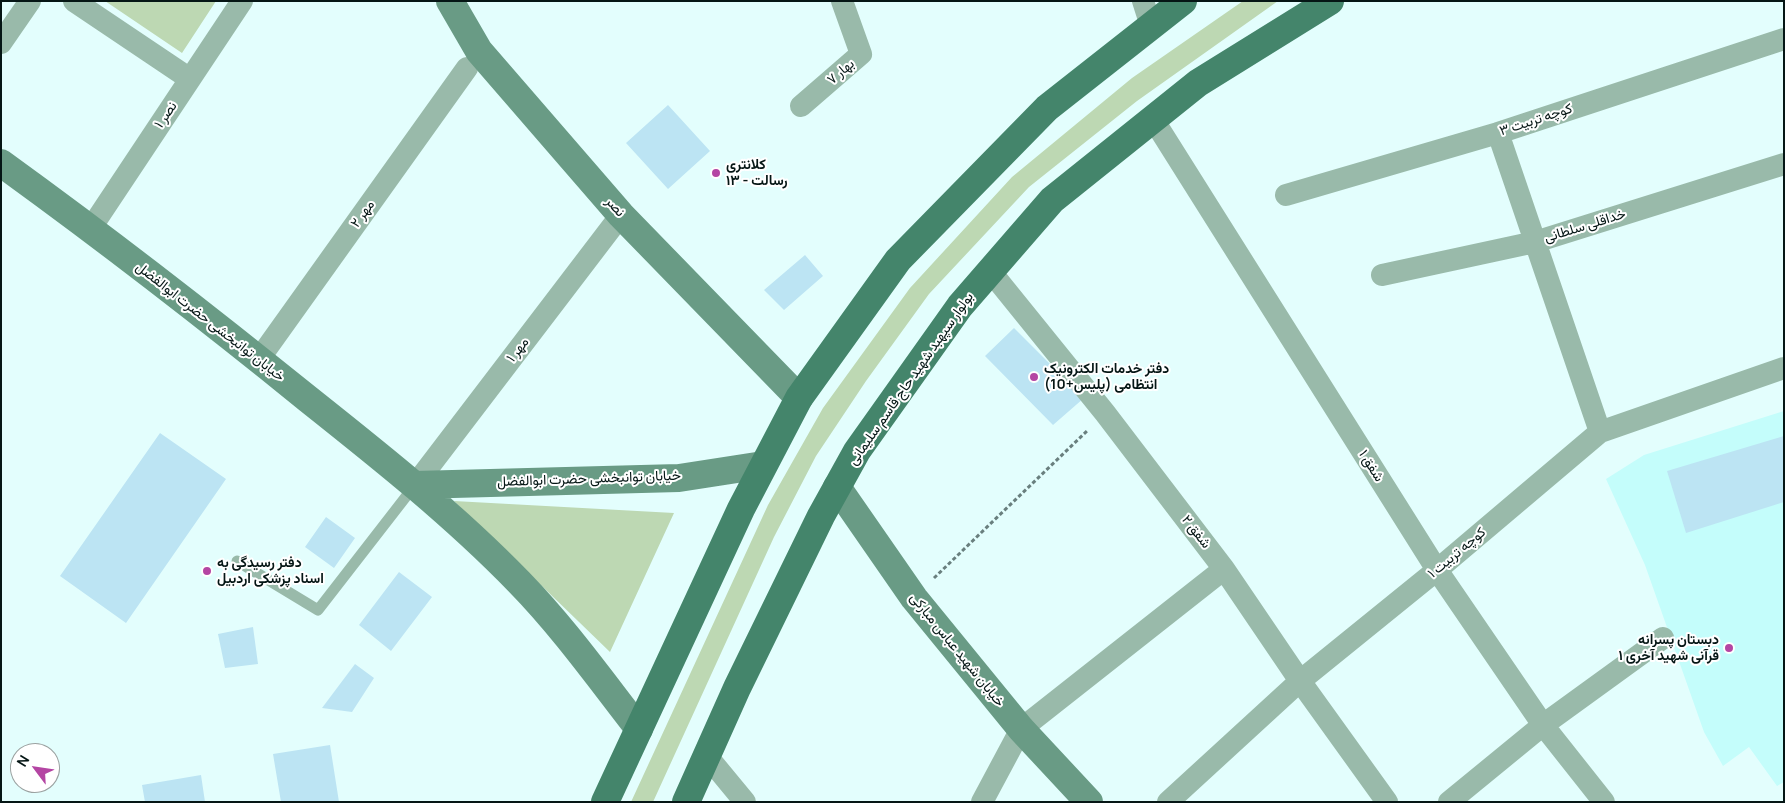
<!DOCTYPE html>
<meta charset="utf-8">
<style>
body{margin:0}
#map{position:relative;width:1785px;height:803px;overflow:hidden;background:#e3fefd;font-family:Manrope,sans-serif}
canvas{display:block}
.frame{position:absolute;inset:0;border:2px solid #051615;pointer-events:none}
.north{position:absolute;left:10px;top:743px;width:50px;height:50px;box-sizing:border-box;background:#fff;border:1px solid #9ba2a1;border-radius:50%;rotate:301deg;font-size:14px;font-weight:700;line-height:20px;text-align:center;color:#051615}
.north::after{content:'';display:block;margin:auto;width:18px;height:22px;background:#b445a3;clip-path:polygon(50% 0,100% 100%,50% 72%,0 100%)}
</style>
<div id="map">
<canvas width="1785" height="803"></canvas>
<div class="frame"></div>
<div class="north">N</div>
</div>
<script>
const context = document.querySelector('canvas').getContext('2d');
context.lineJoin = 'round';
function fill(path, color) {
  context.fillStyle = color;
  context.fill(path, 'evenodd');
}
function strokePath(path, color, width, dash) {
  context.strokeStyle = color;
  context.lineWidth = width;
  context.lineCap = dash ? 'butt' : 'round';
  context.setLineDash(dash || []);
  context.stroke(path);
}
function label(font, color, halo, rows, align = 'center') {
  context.font = font + ' Manrope,Vazirmatn,sans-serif';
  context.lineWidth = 4;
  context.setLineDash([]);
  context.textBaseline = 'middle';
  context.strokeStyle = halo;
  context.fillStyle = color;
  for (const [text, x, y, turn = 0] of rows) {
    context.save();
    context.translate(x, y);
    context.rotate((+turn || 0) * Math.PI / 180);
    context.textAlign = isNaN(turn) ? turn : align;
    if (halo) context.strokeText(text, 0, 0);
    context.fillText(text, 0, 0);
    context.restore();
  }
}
fill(new Path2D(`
 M1784,411V782L1777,786L1749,747L1723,766L1704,732L1645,565L1606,479L1644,455Z`), '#c4fdfb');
fill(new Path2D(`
 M105,1H216L182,53Z
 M1243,1H1278L1137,101L1029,187L929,294L866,381L816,456L774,537L653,802H631L768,505L823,408L910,288L1012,177L1132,78Z
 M454,501L674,513L610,652Z`), '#bdd8b3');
fill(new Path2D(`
 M668,105L710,151L668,189L626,143Z
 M805,255L823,276L784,310L764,290Z
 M1014,328L1084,398L1053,425L985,356Z
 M160,433L226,479L126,623L60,576Z
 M1784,436V502L1686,533L1667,471Z
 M326,517L355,538L334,568L305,547Z
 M399,572L432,597L391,651L359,625Z
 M253,627L258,664L225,668L218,634Z
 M355,664L374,678L352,712L322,708Z
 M330,745L339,802H281L273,754Z
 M201,775L205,802H145L142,785Z`), '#bce4f3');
strokePath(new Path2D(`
 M934,578L1088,430`), '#697f7e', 3, [4, 2.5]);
strokePath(new Path2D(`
 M237,561L318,610L415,485`), '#99baaa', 11);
strokePath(new Path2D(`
 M74,1L190,79
 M1143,1L1151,26
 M1,43L30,1
 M801,106L861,54L842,1
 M1153,119L1437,570L1543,725L1604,802
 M1498,133L1600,432
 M1286,195L1498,133L1784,39
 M91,228L242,1
 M991,272L1105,413L1224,569L1300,681L1387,802
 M1382,275L1535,242L1784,164
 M259,359L467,68
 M415,485L621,215
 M707,756L745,802
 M982,802L1021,729L1224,569
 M1168,802L1300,681L1437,570L1600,432L1784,368
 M1449,802L1543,725L1663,638`), '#99baaa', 22);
strokePath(new Path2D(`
 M450,1L479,51L621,215L799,398
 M1,163C106,239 208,318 308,399C381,457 454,515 519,582C563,627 600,679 639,729
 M415,485L679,478L763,465
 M837,487L914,598L1021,729L1089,802`), '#699b85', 28);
strokePath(new Path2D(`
 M605,802L741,509L799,398L898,260L1047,108L1183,1
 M686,802L737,688L821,516L857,451L960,306L1052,200L1198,83L1330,1`), '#44856b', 28);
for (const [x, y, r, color] of [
 [716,173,5,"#b445a3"],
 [1034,377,5,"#b445a3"],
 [207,571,5,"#b445a3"],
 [1729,648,5,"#b445a3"]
]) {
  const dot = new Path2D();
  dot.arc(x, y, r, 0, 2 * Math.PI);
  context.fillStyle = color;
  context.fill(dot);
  strokePath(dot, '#fff', 2);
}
label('14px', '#051615', '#fff', [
 ["بهار ۷",841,72,-41],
 ["نصر ۱",166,115,-56],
 ["کوچه تربیت ۳",1536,120,-18],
 ["نصر",615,207,48],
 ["مهر ۲",363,214,-54],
 ["خداقلی سلطانی",1585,226,-17],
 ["خیابان توانبخشی حضرت ابوالفضل",210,322,38],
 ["مهر ۱",518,350,-53],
 ["بولوار سپهبد شهید حاج قاسم سلیمانی",911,379,-55],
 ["شفق ۱",1371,466,58],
 ["خیابان توانبخشی حضرت ابوالفضل",589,479,-2],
 ["شفق ۲",1196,532,52],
 ["کوچه تربیت ۱",1457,553,-40],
 ["خیابان شهید عباس مبارکی",957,650,51]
]);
label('bold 14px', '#051615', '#fff', [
 ["کلانتری",726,165],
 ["۱۳ - رسالت",726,181],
 ["دفتر خدمات الکترونیک",1044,369],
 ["انتظامی (پلیس+10)",1044,385],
 ["دفتر رسیدگی به",217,563],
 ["اسناد پزشکی اردبیل",217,579],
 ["دبستان پسرانه",1719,640,"right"],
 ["قرآنی شهید آخری ۱",1719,656,"right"]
], 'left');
</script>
